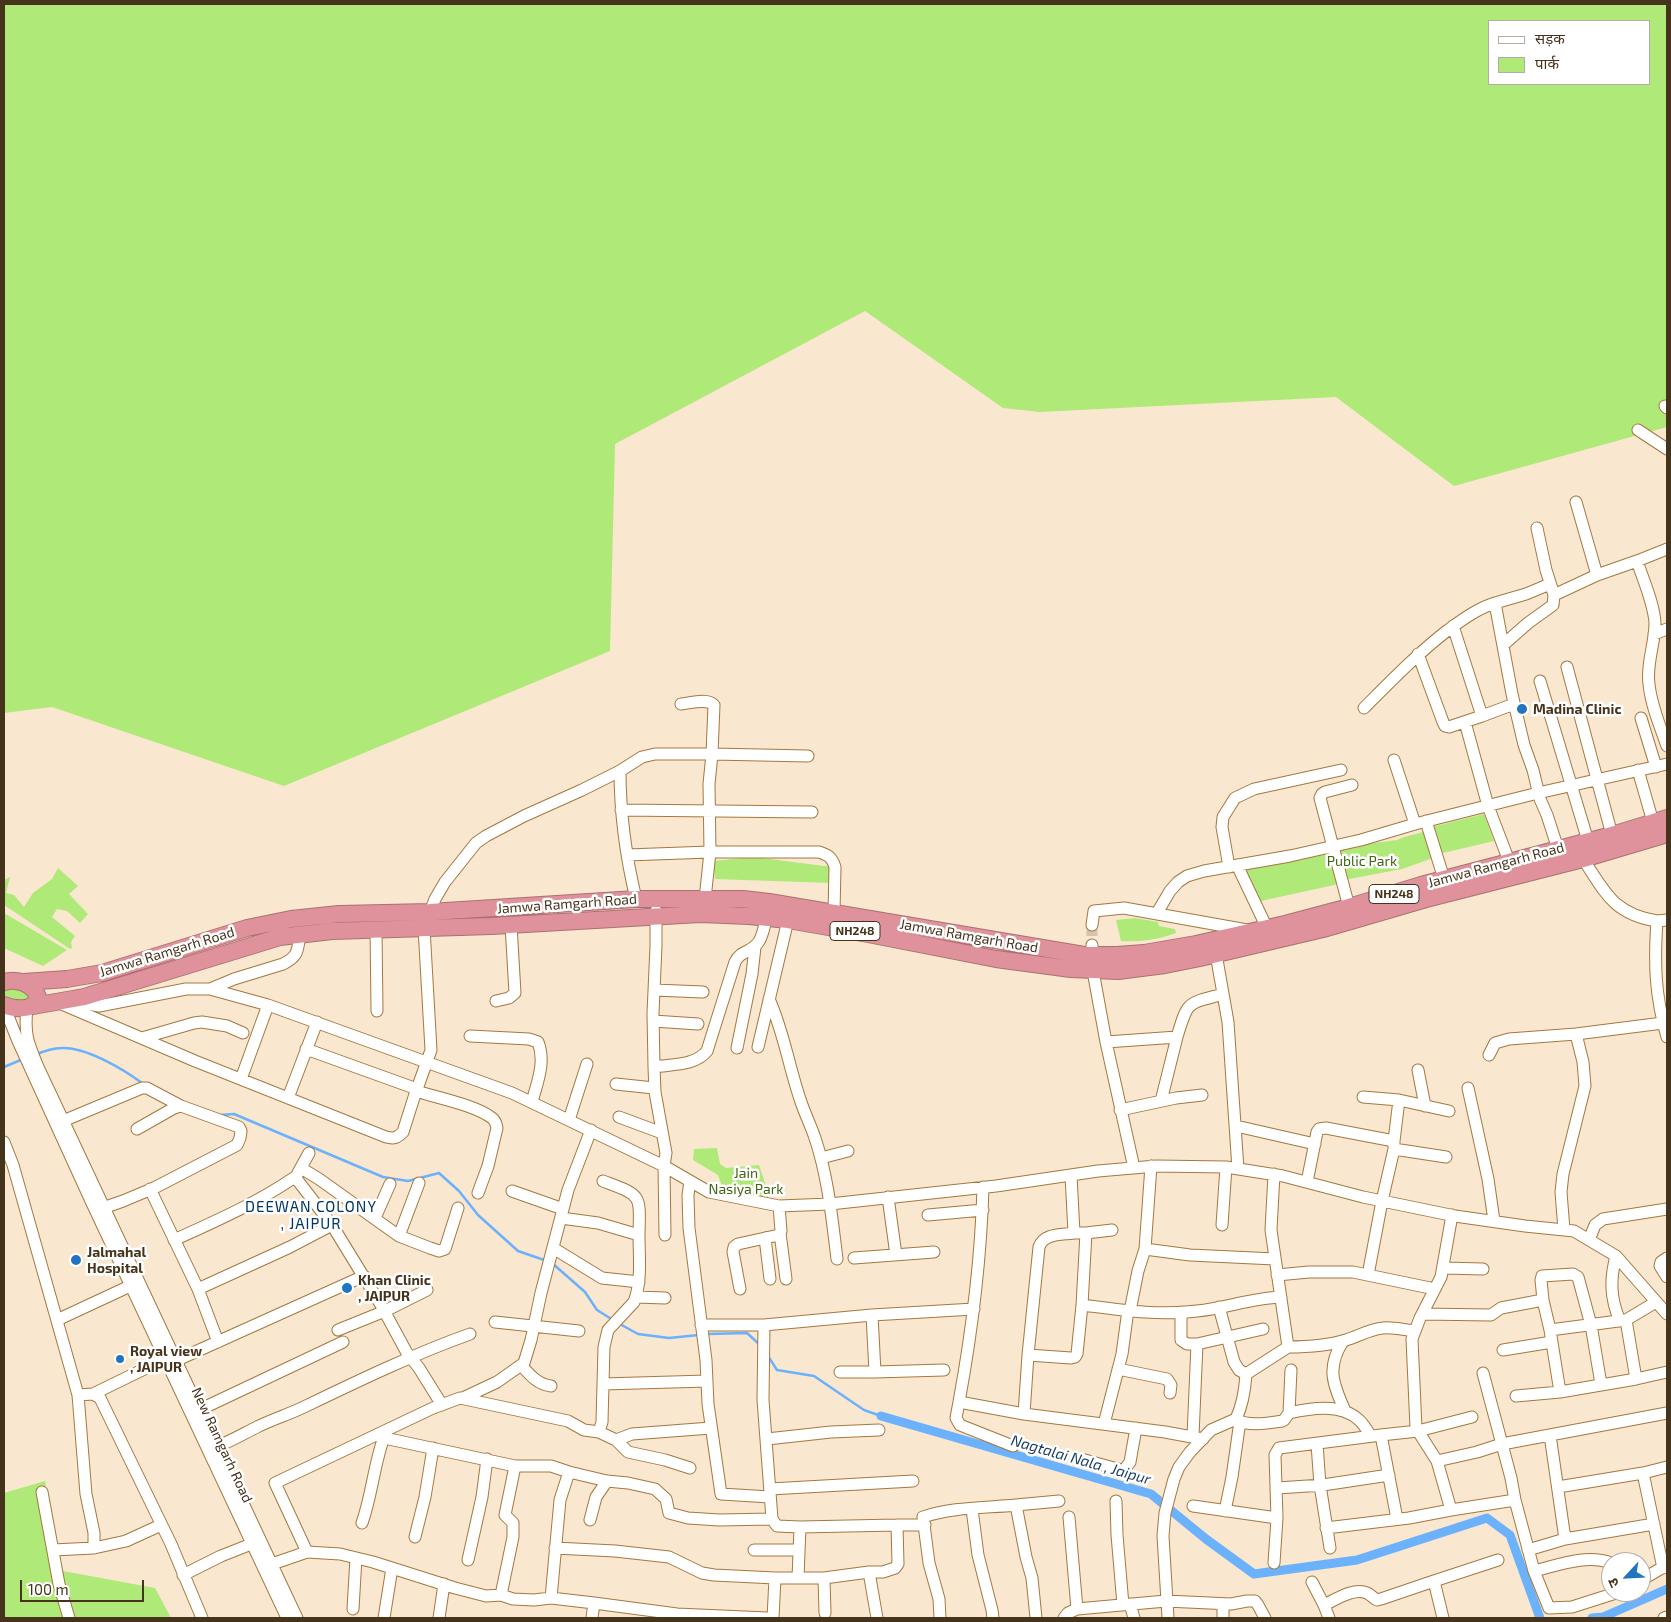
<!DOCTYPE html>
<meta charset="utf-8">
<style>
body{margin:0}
#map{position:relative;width:1671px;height:1622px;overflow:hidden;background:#fae7d0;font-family:"Exo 2","Noto Sans Devanagari",sans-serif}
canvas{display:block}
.frame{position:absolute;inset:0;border:5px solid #46331b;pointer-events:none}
.legend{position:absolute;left:1488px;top:20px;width:162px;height:65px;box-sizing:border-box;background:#fff;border:1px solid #b5ada4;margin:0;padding:6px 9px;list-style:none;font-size:15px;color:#46331b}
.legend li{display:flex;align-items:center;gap:10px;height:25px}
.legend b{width:25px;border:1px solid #b5ada4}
.north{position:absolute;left:1601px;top:1552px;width:50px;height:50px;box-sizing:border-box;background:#fff;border:1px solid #b5ada4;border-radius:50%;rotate:245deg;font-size:14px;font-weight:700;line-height:20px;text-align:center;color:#46331b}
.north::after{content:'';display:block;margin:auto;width:18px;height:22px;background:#2174c2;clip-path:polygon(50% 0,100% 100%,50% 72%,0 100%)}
.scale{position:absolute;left:20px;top:1580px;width:124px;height:22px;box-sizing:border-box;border:2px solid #46331b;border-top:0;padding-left:6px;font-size:15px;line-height:18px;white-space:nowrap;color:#46331b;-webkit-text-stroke:4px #fff;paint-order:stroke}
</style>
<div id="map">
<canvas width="1671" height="1622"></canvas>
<div class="frame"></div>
<ul class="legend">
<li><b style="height:6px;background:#fff"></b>सड़क</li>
<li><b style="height:14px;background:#afe978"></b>पार्क</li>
</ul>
<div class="north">उ</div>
<div class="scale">100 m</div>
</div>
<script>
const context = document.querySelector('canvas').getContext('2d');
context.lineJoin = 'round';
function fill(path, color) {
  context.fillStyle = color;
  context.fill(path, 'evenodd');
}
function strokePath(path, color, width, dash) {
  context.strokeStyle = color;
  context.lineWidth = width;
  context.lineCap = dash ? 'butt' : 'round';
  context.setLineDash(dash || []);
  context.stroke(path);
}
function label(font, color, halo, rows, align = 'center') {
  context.font = font + ' "Exo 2",sans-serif';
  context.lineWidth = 5;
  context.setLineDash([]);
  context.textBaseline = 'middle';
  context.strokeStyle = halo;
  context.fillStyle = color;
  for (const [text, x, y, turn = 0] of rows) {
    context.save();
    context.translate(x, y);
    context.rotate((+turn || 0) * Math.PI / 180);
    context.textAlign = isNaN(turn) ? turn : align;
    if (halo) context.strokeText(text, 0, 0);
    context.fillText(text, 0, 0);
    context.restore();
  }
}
fill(new Path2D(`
 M4,4H1667V427L1454,486L1336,397L1040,412L1003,408L865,311L615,444L610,651L284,786L52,707L4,713ZM1490,21H1650V84H1490Z
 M1484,814L1494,841L1439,854L1436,857L1402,869L1344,880L1339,851L1367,844L1397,840L1404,837L1420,833L1432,827Z
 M1325,851L1332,858L1340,882L1334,885L1261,901L1242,869Z
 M754,857L832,867L831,883L715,879L713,861Z
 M58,868L78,886L69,894L88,914L80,923L67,911L57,909L52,917L75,936L71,942L72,948L70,949L4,905V880L10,877L6,893L14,895L24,907L33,893L52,879Z
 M4,913L67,950L43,966L4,948Z
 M1135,918L1158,922L1159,926L1175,929L1176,933C1157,940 1141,942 1121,941L1116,920Z
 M6,982L37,998L4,1003V983Z
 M717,1148L720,1164L726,1168L759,1165L767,1189L769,1204L724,1192L718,1175L693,1160L694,1149Z
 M45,1481L63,1571L155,1588L171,1618H4V1493Z`), '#afe978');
strokePath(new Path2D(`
 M35,1055C44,1051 52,1048 62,1048C86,1047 123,1069 142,1083
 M4,1067L23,1059
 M220,1115L234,1114L383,1177L408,1181L439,1173L459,1191L478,1215L518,1251L547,1261
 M552,1263L585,1292L597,1310L613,1320
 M618,1323L638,1334L669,1338L699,1335
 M707,1334L747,1333L759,1344
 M768,1356L777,1370L814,1376L864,1410L881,1416`), '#6bb1fb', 2.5);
strokePath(new Path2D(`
 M881,1416L1151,1494L1206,1539L1254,1574L1357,1560L1487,1518L1510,1535L1540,1618
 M1592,1618L1603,1617L1667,1589`), '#6bb1fb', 9);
strokePath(new Path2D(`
 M1092,925V945`), '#d6c3ac', 11, [11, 5.5]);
const minor = new Path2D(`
 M1665,406L1667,408
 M1638,430L1667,449
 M1576,502L1597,575
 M1537,528L1546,570L1554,595L1597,575L1637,561
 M1667,549L1637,561C1643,579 1654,604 1655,623C1655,644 1646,664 1649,684C1651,705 1660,726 1667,746
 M1550,584L1526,594L1495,603L1512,694L1524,745L1533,770L1540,799L1547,815L1558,849
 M1654,634L1667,629
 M1503,645L1528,623L1553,605L1554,595
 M1418,654L1443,722L1445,726L1449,727L1482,716L1453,626
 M1567,667L1612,835
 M1540,681L1588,841
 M681,704C691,703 707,698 714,705L712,754L709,784L710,852L705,899
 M1364,708C1391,681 1417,654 1448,630C1462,620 1478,608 1495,603
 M1482,716L1514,704
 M1641,718L1656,767
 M1465,722L1488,806L1509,861
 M1394,760L1415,824
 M1638,770L1653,822
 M620,771C620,814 626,857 636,899
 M621,810L812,812
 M1426,821L1444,879
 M627,855L710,852H819C828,855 832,857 835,867L834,913
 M1583,859C1605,892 1613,914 1657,921
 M1237,865L1267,928
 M1229,867L1222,827L1223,817L1235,798L1254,789L1341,770
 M1349,907L1320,798L1322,794L1325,792L1352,785
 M656,911V946L653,1013L654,1067C671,1064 695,1066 707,1051L735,962C741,950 750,953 757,944C763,938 764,925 767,917
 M430,912L435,899L445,882L476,843L486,836L524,816L582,790L620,771L642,757L655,754H712L808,756
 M1157,913L1170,891L1178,882L1187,876L1204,871L1290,856L1361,840L1415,824L1538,793L1667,764
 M1667,920L1657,921C1654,963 1655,996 1667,1037
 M1092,925L1094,911L1124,908L1247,930
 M376,929L377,1011
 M1092,945L1093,971L1106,1042L1134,1168
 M1216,954L1228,1022L1238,1169
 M210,989L234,979L283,964C299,956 297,951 300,935
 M654,990L703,992
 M75,999L83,1003L99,1006L186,989H210L268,1005L512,1093L664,1166L709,1192L779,1206L830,1204L996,1186L1098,1171L1156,1166L1226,1167L1283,1176L1363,1197L1455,1216L1525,1226L1574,1231L1616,1256L1667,1314
 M769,999C784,1032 789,1068 801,1102C805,1114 811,1126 815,1138C828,1177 832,1218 837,1259
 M496,1001L509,998L515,993L511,925
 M57,1002L195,1061L386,1137C394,1139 397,1138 403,1132L416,1091C438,1098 475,1105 492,1118C496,1121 496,1124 497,1128L488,1166L478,1193
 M4,1006L18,1041L91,1201L287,1618
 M27,1008C24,1034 28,1043 38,1067L297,1618
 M653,1021L698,1024
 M470,1036L529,1039L538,1042C546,1062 537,1083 532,1102
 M1177,1037C1188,1000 1187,1004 1223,994
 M142,1038L194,1023L202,1022L227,1026L243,1033
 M1106,1042L1177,1037L1161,1101
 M758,1047L788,920
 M737,1048L752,974L755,947
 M306,1049L417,1089L416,1091
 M1489,1055L1495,1043L1509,1039L1576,1034L1663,1023
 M654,1067L655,1092L666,1153L664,1166L665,1235
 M1418,1070L1425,1106
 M241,1079L268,1005
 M616,1084L654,1088
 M1468,1088L1488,1179L1494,1221
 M417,1089L431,1050L424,928
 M1363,1097L1399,1100L1449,1111
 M288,1098L317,1022
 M1120,1110L1176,1098L1202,1095
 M619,1117L662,1133
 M569,1120L587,1064
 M63,1121L142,1088H147L181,1106
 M1236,1126L1315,1144
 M1394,1141L1399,1100
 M4,1142L13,1165L78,1395L93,1394L100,1398L171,1544L202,1618
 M1394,1149L1446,1157
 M821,1158L848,1151
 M1151,1166L1145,1249L1190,1255L1275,1259
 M301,1168L319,1179L399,1236L430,1248L439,1251L445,1249L458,1208
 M298,1173L309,1153
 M1071,1175L1074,1233H1086L1082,1305L1077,1354L1075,1357L1071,1358L1028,1355L1039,1247C1044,1233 1061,1235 1074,1233
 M603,1181C642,1196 640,1193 639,1235
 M690,1181L688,1195L689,1228L706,1360L708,1404L721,1494L770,1497
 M1307,1182L1317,1132L1319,1129L1326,1128L1394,1141V1149L1382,1201L1368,1275
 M983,1187C981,1260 972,1331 959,1402L1024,1414L1165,1432L1203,1439
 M150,1189L198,1289L218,1342
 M512,1191L563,1209
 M888,1197L896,1255
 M103,1208L123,1201L154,1188L237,1145L240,1138L241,1131L239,1127L181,1106L174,1108L137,1129
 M928,1215L983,1210
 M375,1218L390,1184
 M561,1218L598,1223L639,1235C639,1257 642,1281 634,1302L608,1330L604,1347L603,1384
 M1222,1225L1226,1167
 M1564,1230L1561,1192L1563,1174L1585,1086L1583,1062L1576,1034
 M780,1233L786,1279
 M1086,1233L1112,1230
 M399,1236L419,1183
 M765,1238L770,1279
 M174,1240C216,1221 257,1203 295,1177L332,1225L381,1305L407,1353L419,1368L442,1405
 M1589,1240L1595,1225L1603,1219L1667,1209
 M553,1248L602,1278L639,1282
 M1616,1256C1610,1279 1610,1298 1620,1321
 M854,1258L934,1252
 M1667,1258L1661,1262L1660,1266L1667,1277
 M1443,1268L1483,1269
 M1277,1275L1309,1272H1353L1435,1289
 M198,1289L290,1247L332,1225
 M740,1289L733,1252L734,1247L738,1244L779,1235L781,1231L779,1206
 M636,1297L665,1298
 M1543,1300L1541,1280L1542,1276L1573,1274L1578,1277L1591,1325L1601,1384
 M1082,1305C1121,1310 1159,1316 1197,1311C1226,1308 1252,1298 1281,1297
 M1219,1307L1234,1362L1239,1370L1246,1374
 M1130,1311L1138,1271L1145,1249
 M1181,1312V1340L1187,1344H1197
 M1422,1314L1491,1315L1501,1308L1543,1300L1550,1330L1560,1392
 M57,1320L130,1286
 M495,1322L579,1331
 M701,1325H764
 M338,1330L385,1311L427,1290
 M1550,1330L1626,1320
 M1343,1341C1326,1368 1333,1384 1345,1411
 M1288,1347C1308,1347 1327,1346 1346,1340C1359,1336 1370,1329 1383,1328C1393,1327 1405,1330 1415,1331
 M1503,1350L1552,1342
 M175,1361L364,1276
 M521,1365C530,1375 537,1384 551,1386
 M1118,1369L1167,1379L1171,1385L1170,1393
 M944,1370L875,1372L872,1315L974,1309
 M840,1372H875
 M1483,1373L1511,1478L1515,1500
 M1636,1379L1626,1320L1656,1302
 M93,1394L171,1356
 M78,1395L86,1494L94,1533V1548
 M1516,1396L1560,1392L1636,1379L1667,1372
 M463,1398L497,1382L524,1363L531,1340L541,1293L568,1190L591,1130
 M959,1402L956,1418L960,1425L1013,1446
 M199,1410L343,1342
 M1289,1413L1291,1370
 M1024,1414L1028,1355
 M1236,1419C1247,1427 1269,1423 1282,1421L1284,1420L1289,1413C1311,1408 1341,1403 1359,1420C1364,1424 1367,1431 1371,1436
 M1104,1424L1122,1354L1128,1310
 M599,1432L616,1440L628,1452L665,1460L690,1468
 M379,1434L389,1439L515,1466H551L569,1472L607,1481L628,1483L655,1489L666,1499L669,1513L688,1518L719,1520L772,1519L777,1526L800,1527L897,1525
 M1550,1435L1565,1539L1654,1524
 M1193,1436L1197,1344L1263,1329
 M767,1439L831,1432L879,1430
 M616,1440L632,1434L711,1428
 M1317,1444L1320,1485L1330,1548
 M216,1447C231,1441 243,1434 257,1427C273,1419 290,1414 306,1406C360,1380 414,1354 470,1334
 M1085,1460L1121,1470L1125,1469L1130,1462L1136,1428
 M1437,1461L1416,1428L1412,1339L1420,1318L1441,1277L1452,1215
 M1643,1473L1667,1467
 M1558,1487L1643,1473L1663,1568
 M1277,1488L1323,1485L1389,1475
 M770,1489L913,1481
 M42,1492L59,1584L69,1618
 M1116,1501L1117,1535L1123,1605
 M1016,1505L1059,1501
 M1193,1506L1277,1518L1275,1455L1279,1448L1381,1435
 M972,1509L978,1555L992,1610L993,1618
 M1451,1510L1437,1461L1477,1452L1502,1444L1667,1413
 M1225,1511L1232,1477L1240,1421
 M772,1519L763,1400L764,1325L872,1315
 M1397,1519L1381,1435L1418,1431L1472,1417
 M590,1520L596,1497L607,1481
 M362,1523C372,1495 374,1464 384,1437
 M1326,1528L1409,1518L1451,1510L1515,1500L1534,1571L1549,1608L1572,1607L1619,1592
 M415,1537L425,1497L433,1448
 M555,1548L615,1551L669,1557L702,1573L714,1575L775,1578
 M53,1550L94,1548L126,1541L161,1525
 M754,1550H799
 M1528,1550L1565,1539
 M307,1552L340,1554L373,1562L455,1588L486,1596L501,1595L513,1599L534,1600L551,1598L594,1603L592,1618
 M468,1560L482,1497L487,1459
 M1274,1563L1277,1518
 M272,1564L307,1552L275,1483L433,1408L460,1398L568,1421L584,1430L599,1432L602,1422L603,1384L707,1381
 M1534,1571C1559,1565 1586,1554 1611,1563
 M869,1572H883L895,1568L898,1564L897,1525H925
 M183,1575L221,1556L259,1541
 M798,1578L800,1527
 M824,1578L825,1613
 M1641,1580L1667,1565
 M1312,1582L1324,1605
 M501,1595L513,1537V1523L505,1515L515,1466
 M551,1598L560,1500L569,1472
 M594,1603L677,1614L767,1618
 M1130,1604L1134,1618
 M1223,1604V1618
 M353,1609L356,1558
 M1077,1609L1166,1601L1231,1604L1247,1601H1255L1258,1605L1265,1618
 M384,1618L392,1568
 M439,1618L444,1584
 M773,1618L775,1578H824L869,1572L877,1618
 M940,1618L939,1599L929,1563L923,1517C951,1507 986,1508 1016,1505L1026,1557L1032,1578L1036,1618
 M1064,1618L1068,1613L1077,1609L1069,1517
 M1168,1618L1163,1536L1165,1513L1174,1479L1179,1467L1190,1452L1211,1430L1236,1419C1243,1404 1245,1390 1246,1374L1288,1347L1271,1230L1274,1174
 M1329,1618L1324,1605C1335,1600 1354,1587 1367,1593C1370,1594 1373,1598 1377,1600L1381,1599L1434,1581
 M1443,1618L1434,1581L1498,1560
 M1664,1618L1667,1617`);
const highway = new Path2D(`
 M4,982C18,978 33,984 38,997C35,1012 14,1009 4,1005
 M24,982L67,979L102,973L247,928L291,919L339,914L430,912L636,899H743L769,902L1084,955H1117L1144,953L1196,944L1285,924L1349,907L1421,885L1612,835L1667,818
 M33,1006L84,997L280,937L332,931L491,926L700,914L749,916L788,920L868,934L996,959L1071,969L1118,971L1165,965L1200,958L1323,929L1426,899L1583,859L1667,834`);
strokePath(minor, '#a4783f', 13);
strokePath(highway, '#aa716f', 18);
strokePath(minor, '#fff', 11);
strokePath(highway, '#e0929c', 16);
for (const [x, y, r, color] of [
 [1522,709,6,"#2174c2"],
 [76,1260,6,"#2174c2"],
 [347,1288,6,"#2174c2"],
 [120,1359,5,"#2174c2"]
]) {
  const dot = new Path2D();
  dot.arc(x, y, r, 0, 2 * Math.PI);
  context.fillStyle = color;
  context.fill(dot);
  strokePath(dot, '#fff', 2);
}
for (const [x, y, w] of [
 [1394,894,50],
 [855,931,50]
]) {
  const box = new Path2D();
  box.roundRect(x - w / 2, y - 9.5, w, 19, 4);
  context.fillStyle = '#fff';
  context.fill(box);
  strokePath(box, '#46331b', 1);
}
label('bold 12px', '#46331b', null, [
 ["NH248",1394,894],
 ["NH248",855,931]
]);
label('bold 14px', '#46331b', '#fff', [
 ["Madina Clinic",1533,709],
 ["Jalmahal",87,1252],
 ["Hospital",87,1268],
 ["Khan Clinic",358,1280],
 [", JAIPUR",358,1296],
 ["Royal view",130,1351],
 [", JAIPUR",130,1367]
], 'left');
label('14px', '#406413', '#fff', [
 ["Public Park",1362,861],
 ["Jain",746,1173],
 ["Nasiya Park",746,1189]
]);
label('14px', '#46331b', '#fff', [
 ["Jamwa Ramgarh Road",1496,865,-15],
 ["Jamwa Ramgarh Road",567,904,-4],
 ["Jamwa Ramgarh Road",969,936,10],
 ["Jamwa Ramgarh Road",167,952,-17],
 ["New Ramgarh Road",222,1445,65]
]);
context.letterSpacing = '1px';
label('15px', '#003768', '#fff', [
 ["DEEWAN COLONY",311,1207],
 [", JAIPUR",311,1224]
]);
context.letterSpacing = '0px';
label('italic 15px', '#1b3f64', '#fff', [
 ["Nagtalai Nala , Jaipur",1081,1460,16]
]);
</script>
